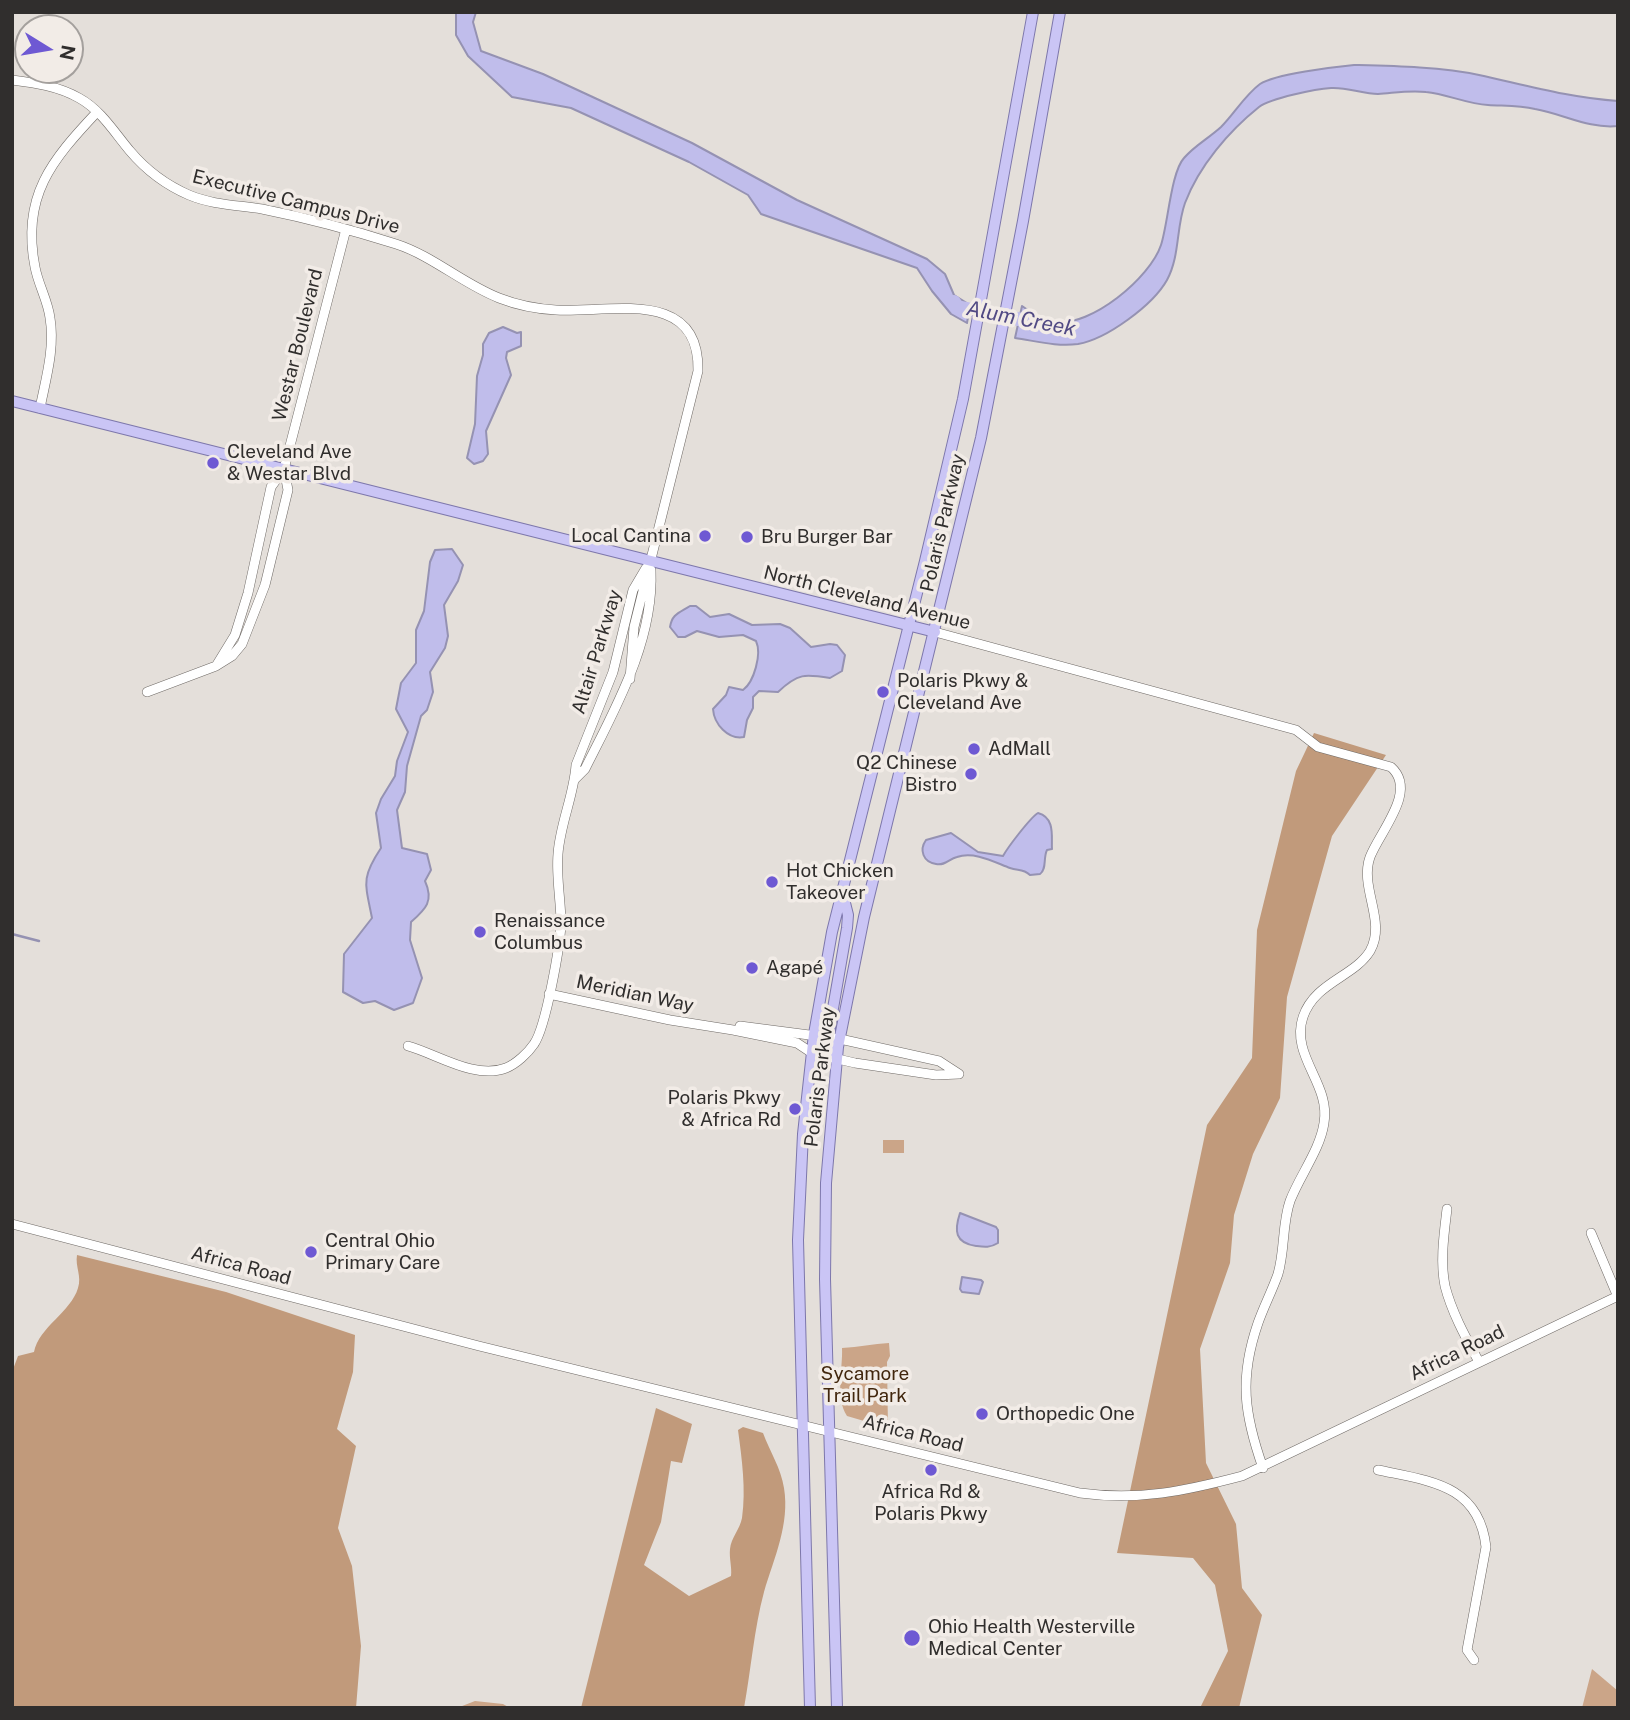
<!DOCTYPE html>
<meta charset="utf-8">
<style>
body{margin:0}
#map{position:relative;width:1630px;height:1720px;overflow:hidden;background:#e4dfda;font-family:"Public Sans",sans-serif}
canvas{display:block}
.frame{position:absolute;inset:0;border:14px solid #302e2d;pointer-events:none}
.north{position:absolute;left:14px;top:14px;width:70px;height:70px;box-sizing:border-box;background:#f2ece7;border:2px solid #a4a09d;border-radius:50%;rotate:101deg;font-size:19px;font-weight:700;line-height:28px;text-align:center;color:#302e2d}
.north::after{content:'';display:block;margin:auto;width:24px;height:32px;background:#6e59d3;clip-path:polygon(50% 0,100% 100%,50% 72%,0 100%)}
</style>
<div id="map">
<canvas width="1630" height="1720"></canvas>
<div class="frame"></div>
<div class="north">N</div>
</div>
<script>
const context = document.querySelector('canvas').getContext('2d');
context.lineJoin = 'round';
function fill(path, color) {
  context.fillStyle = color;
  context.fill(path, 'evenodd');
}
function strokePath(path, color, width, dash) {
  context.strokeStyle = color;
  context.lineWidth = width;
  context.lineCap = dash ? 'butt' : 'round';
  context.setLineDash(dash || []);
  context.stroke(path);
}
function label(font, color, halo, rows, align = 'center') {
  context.font = font + ' "Public Sans",sans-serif';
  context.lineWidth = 7;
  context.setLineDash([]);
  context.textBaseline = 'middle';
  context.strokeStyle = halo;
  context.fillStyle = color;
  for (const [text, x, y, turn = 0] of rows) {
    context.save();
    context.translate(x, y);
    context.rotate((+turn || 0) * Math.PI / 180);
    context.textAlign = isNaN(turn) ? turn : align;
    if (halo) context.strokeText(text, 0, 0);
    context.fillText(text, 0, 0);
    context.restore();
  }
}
fill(new Path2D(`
 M883,1140H904V1153H883Z
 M889,1343L890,1356L887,1362L888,1428L847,1416C835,1397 843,1369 842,1348C859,1347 873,1344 889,1343Z
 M1592,1669L1618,1691V1708H1582Z
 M475,1701L503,1704L510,1708H457Z`), '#cba588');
fill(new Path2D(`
 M1314,733L1386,755L1332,836L1287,997L1280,1098L1253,1154L1234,1215L1230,1263L1200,1349L1206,1463L1236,1524L1242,1588L1262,1615L1239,1708H1200L1228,1651L1215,1585L1193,1558L1117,1553L1207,1125L1252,1058L1257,930L1296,771Z
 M77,1255L226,1292L355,1335L353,1372L337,1429L356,1446L338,1528L352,1566L361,1646L356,1708H12V1372L18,1356L34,1352C39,1327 71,1312 78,1288C82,1276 75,1267 77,1255Z
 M656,1408L692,1424L682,1463L671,1461L661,1522L644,1565L689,1596L731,1576C732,1567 729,1558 730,1549C731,1538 740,1529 742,1518C746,1489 742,1460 738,1430L743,1427L763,1433C770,1452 781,1468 784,1488C790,1524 774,1558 764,1592C754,1629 751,1670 744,1708H581Z`), '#c19a7b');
const water = new Path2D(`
 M456,12H476L473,22L481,51L543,74L692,143L797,200L927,259L945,274L954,295L970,305L967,323L951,314L932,291L917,268L761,214L748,195L689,162L571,108L512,97L468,56L456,35Z
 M1354,65C1392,66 1442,67 1479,75C1525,85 1570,98 1618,101V126C1588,129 1564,114 1535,109C1519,105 1504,106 1488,105C1467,104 1447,94 1426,92C1409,90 1394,93 1378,94C1363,94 1347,87 1331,88C1316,89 1271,98 1259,107C1229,131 1199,166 1185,203C1176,228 1180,256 1167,280C1153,305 1107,339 1078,344C1057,347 1036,341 1015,338L1022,306C1032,313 1042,320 1055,322C1091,327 1150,278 1161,245C1168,224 1171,172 1184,158C1194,146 1209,138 1221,127C1234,114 1245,95 1260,84C1275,74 1334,67 1354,65Z
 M503,327L517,333L521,332V346L507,352L506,358L511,375L486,431L488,454L483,461L474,464L467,458L475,424L477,376L483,355V344L489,333Z
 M452,549L463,565L458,581L444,605L448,636L445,648L430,672L433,692L427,710L421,716L407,766L405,792L397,810L402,848L427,854L431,870L425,881C434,901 426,909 411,922L410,940L422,978L413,1003L394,1010L375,1001L363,1003L343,992L344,954L372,918C365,883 361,878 381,848L376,813L381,799L395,776L397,761L408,732L396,709L401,683L416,663V630L424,611L430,562L435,550Z
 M690,606H696L710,617L729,614L752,625L780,624L790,628L811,647L830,644L837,645L845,655L842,671L830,678C805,674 798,673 778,692L759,691L753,697V708L747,720L744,737C728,740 714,724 713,709L726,695L729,687L743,690C754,682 762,654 756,641L743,635L719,637L697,631L685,637H678L670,627C672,614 679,613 690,606Z
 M1038,813C1056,818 1051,838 1052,849L1047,850C1043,858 1047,869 1040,874L1030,875C1023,868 1018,871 1010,868C994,862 974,851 957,857C949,859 945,866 936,864C923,862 919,850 926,840L951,833L978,852L1003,856C1008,847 1030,818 1038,813Z
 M960,1213L996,1227L998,1230V1243C990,1248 984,1247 976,1246C955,1243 954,1231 960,1213Z
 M962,1277L981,1280L983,1282L979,1294L962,1292L960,1289Z`);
fill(water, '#c0bdeb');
strokePath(water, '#9592b2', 2);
strokePath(new Path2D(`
 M12,934L39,941`), '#9592b2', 2.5);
strokePath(new Path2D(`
 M954,302L957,307L1038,323`), '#c0bdeb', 14);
const minor = new Path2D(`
 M12,80C35,83 58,86 79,98C101,110 114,132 130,151C146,170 166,185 189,195C213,205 237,205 262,209C307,218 352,230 396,244C433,256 463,284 499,298C517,305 537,309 556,310C610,313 700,287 698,371L634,627L630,679
 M40,408C46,378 55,348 50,318C48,301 38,284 35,267C21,196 52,160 97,112
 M935,632L1296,730L1318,747L1391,767C1418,791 1380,831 1370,857C1359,888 1387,921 1370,951C1354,977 1315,982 1303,1017C1290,1056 1331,1084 1324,1123C1320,1150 1300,1175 1290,1201C1282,1224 1285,1250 1278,1274C1272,1291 1264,1306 1258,1323C1239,1378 1244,1414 1263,1468
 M216,666L235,635L248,593L271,487L284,469L346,229
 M147,692L216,666L232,656L242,644L265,585L288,490L284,469
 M575,779L585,769C616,707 654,641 651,570
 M549,994L670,1020L733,1030L797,1043L812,1053L855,1063L936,1075L959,1074
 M740,1026L840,1039L939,1061L959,1074
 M408,1046C437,1054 475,1080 506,1068C516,1064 528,1053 534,1044C546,1027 560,946 561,924C561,901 556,877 558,854C560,824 574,795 576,765L613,672L633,590L646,568
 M1447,1209C1444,1234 1440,1261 1445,1286C1452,1313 1466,1338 1479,1362
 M12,1224L479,1346L1080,1493C1139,1501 1185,1491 1242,1476L1618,1296
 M1591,1233L1618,1297
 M1378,1470C1429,1481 1479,1484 1486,1547L1467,1650L1474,1660`);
const major = new Path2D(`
 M12,401L935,632
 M836,1057L828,1037L847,928L848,915L843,895
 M810,1708L798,1240L803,1134L814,1034L832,932L925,561L963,399L1033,12
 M837,1708L825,1279L826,1183L838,1047L864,917L981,438L1023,221L1060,12`);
strokePath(minor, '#6f6a66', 10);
strokePath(major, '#7d77ab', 12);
strokePath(minor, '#fff', 9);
strokePath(major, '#cac5f5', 10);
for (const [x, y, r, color] of [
 [213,463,7,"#6e59d3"],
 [705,536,7,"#6e59d3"],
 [747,537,7,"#6e59d3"],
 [883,692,7,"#6e59d3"],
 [974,749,7,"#6e59d3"],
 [971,774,7,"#6e59d3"],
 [772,882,7,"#6e59d3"],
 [480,932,7,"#6e59d3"],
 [752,968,7,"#6e59d3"],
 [795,1109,7,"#6e59d3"],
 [311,1252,7,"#6e59d3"],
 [982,1414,7,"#6e59d3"],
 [931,1470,7,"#6e59d3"],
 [912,1638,9,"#6e59d3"]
]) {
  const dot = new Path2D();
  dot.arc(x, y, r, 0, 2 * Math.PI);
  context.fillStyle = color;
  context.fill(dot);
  strokePath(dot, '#f2ece7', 2.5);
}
label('19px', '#302e2d', '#f2ece7', [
 ["Executive Campus Drive",296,202,14],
 ["Westar Boulevard",298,345,-76],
 ["Polaris Parkway",943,523,-77],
 ["North Cleveland Avenue",867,598,14],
 ["Altair Parkway",597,652,-73],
 ["Meridian Way",635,994,12],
 ["Polaris Parkway",820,1077,-83],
 ["Africa Road",241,1266,15],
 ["Africa Road",1457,1353,-26],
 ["Africa Road",913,1434,14]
]);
label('19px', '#302e2d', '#f2ece7', [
 ["Cleveland Ave",227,452],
 ["& Westar Blvd",227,474],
 ["Local Cantina",691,536,"right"],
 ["Bru Burger Bar",761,537],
 ["Polaris Pkwy &",897,681],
 ["Cleveland Ave",897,703],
 ["AdMall",988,749],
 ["Q2 Chinese",957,763,"right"],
 ["Bistro",957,785,"right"],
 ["Hot Chicken",786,871],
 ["Takeover",786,893],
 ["Renaissance",494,921],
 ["Columbus",494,943],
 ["Agapé",766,968],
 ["Polaris Pkwy",781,1098,"right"],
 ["& Africa Rd",781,1120,"right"],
 ["Central Ohio",325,1241],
 ["Primary Care",325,1263],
 ["Orthopedic One",996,1414],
 ["Africa Rd &",931,1492,"center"],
 ["Polaris Pkwy",931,1514,"center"],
 ["Ohio Health Westerville",928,1627],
 ["Medical Center",928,1649]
], 'left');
label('19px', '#41260d', '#f2ece7', [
 ["Sycamore",865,1374],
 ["Trail Park",865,1396]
]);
label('italic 21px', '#514a84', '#f2ece7', [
 ["Alum Creek",1021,319,11]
]);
</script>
